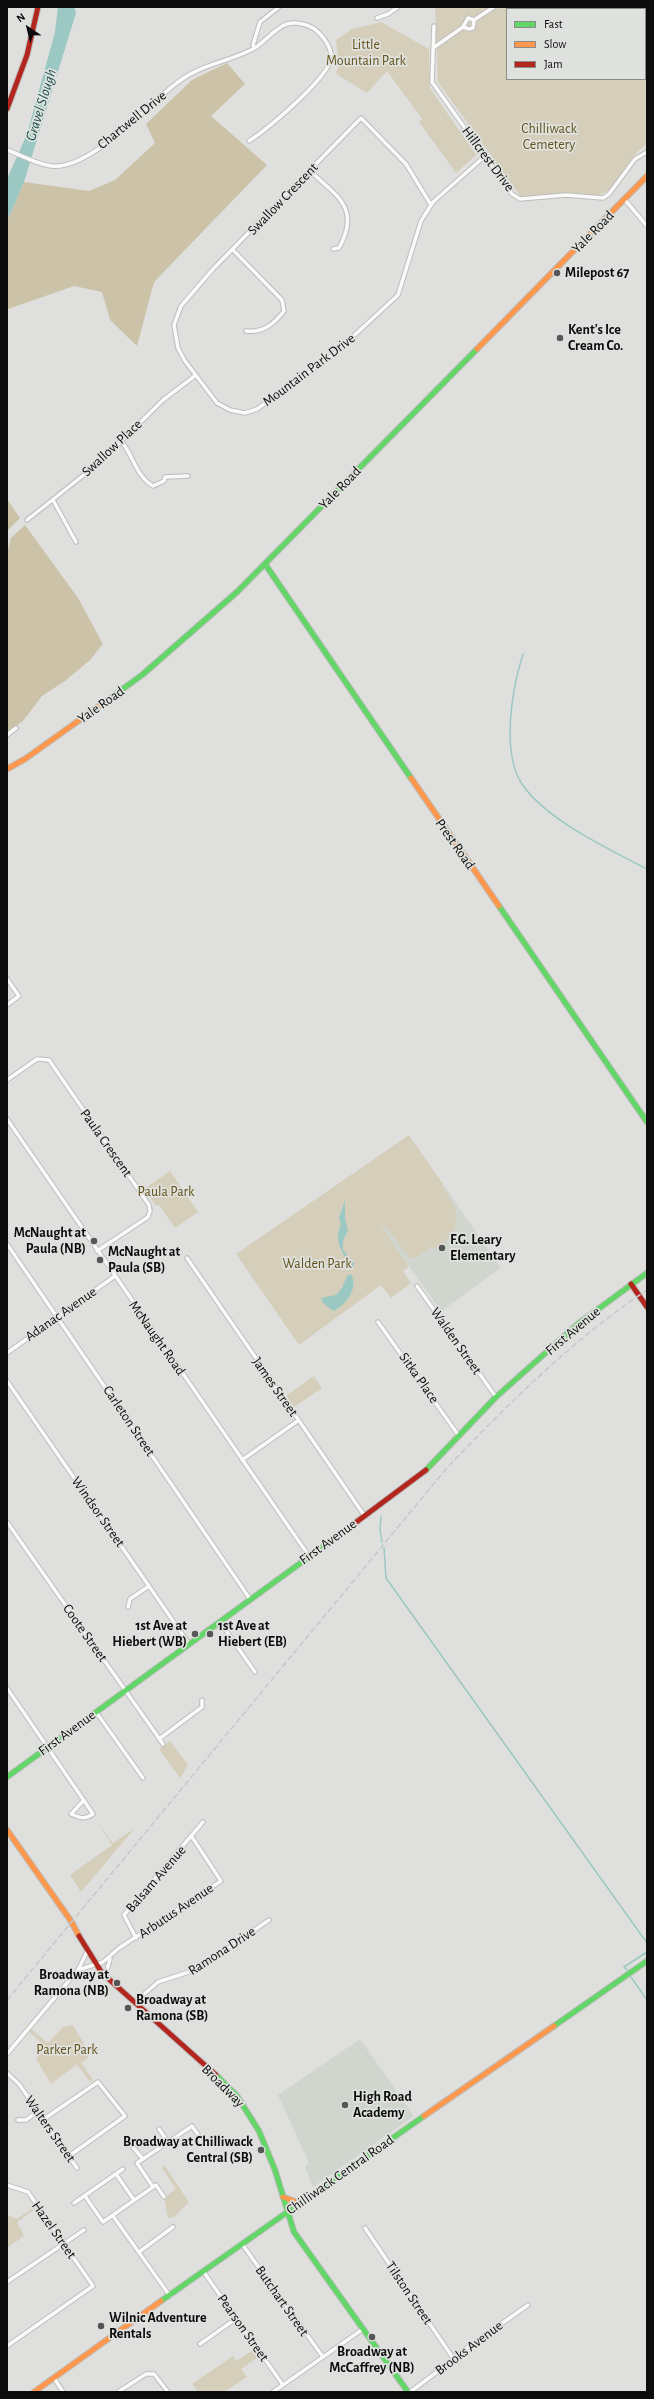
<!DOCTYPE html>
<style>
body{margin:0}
#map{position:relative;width:654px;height:2399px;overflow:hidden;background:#dfe0de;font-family:"Alegreya Sans",sans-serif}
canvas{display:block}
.frame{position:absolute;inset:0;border:8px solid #0b0c0b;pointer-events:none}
.legend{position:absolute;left:506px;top:8px;width:140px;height:72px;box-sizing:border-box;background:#dee1dd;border:1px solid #8a8c89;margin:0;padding:5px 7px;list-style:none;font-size:12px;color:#0b0c0b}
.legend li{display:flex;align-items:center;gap:8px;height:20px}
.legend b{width:20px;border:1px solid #8a8c89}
.north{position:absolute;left:8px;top:8px;width:40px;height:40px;-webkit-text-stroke:3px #dee1dd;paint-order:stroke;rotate:325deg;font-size:11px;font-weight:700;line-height:16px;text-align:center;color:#0b0c0b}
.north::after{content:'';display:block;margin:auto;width:14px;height:18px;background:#0b0c0b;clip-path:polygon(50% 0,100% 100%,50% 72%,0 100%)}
</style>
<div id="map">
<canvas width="654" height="2399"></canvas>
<div class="frame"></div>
<ul class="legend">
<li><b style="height:5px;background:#63d668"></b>Fast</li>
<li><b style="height:5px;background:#ff974d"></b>Slow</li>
<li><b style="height:5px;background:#b3261e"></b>Jam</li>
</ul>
<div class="north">N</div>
</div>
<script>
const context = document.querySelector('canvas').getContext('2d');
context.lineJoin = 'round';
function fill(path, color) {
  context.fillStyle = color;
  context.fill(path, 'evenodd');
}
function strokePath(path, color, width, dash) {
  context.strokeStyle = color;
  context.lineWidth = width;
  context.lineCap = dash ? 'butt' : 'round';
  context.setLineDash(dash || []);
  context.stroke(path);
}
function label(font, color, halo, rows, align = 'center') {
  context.font = font + ' "Alegreya Sans",sans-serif';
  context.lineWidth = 3.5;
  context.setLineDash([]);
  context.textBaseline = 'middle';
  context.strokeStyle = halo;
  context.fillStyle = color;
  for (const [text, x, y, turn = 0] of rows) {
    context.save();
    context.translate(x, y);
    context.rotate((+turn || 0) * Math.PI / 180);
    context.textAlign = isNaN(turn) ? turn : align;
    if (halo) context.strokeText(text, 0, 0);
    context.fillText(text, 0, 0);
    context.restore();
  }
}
fill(new Path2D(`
 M443,1184L501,1268L441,1311L382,1228Z
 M360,2039L414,2116L313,2187L305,2167L309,2163L278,2095Z`), '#d0d5ce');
fill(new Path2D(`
 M435,7H516L518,9H507V79H645L647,86V144L636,153L611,189L604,193L596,196L582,193L521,197L438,82Z
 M381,22L429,49L430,88L476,155L456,173L419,122L422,119L387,71L367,93L336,74L339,65L336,40L352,29Z
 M409,1135L443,1184L441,1186C462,1215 463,1224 437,1249L431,1247L413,1259L409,1257L385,1226L382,1227L409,1267L403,1271L411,1283L391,1298L381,1285L299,1345L236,1254Z
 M170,1171L198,1212L175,1228L159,1205L156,1206L144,1189Z
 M314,1376L322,1388L294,1407L286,1396Z
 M170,1741L188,1765L180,1778L159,1749Z
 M98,1823L113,1843L135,1828L81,1892L70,1875L112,1845Z
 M73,2025L82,2040L89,2057L81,2063L93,2080L90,2082L77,2064L51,2084L36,2059L45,2046L29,2032L31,2029L48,2043L63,2027Z
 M164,2165L189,2202L174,2217L168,2218L164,2198L176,2189L162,2168Z
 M34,2207L35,2209L17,2222L24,2236L7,2248V2215L17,2219Z
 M253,2350L258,2357L241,2369L247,2377L224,2392H198L192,2384L233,2356L236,2361Z`), '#d5cebb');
fill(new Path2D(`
 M227,63L245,84L211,116L267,165L154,282L137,346L110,320L102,292L74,286L8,309L7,312V217L10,215L24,182L89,191L115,180L155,143L146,124L192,80Z
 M7,499L20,518L7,531Z
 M25,525L78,598L103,644L90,660L65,681L42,696L23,721L7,732V553L11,538Z`), '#ccc2a8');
fill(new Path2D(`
 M58,7H74L76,13L24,182L10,215L7,217V179L27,134L55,32Z
 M345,1200V1218L348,1230L343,1241V1250L354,1263L353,1267L350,1266C342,1251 333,1241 341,1224L339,1218Z
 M351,1274C359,1288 346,1306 333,1311L323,1303L321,1298L336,1295L342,1288L347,1276Z`), '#9bc8c3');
strokePath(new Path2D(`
 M523,654C512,689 501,752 522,784C545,819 610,850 647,869
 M381,1516L380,1530L382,1542
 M384,1548L386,1578L647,1943
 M627,1970L624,1967L647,1952
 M631,1977L647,2000`), '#9bc8c3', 1.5);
const street = new Path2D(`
 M377,18L388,14L398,7
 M474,20L494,7
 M434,26L432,82L512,194L520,199L566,195L603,198L609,194L635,159L647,152
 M463,27L469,29L473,28L474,20
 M254,48L253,45L260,22L279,7
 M433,48L463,27L468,18L474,20
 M7,150C21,155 38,165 52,166C91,170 148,104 178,82C202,64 228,62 253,49C263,44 277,26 287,24C298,21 312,25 320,34C326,40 332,50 331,58C329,78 266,130 249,141
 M310,171C337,196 361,208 339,248L333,249
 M625,200L647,226
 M431,205L406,164L361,118L213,269L181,306L174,325L178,348L185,361L217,403L230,410L245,413L257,409L333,355L398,295L421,221L433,202L485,156
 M233,250L282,300L284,311C274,324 263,333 246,331
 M121,441C134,456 135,475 153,486L164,481L165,477L188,476
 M53,500L76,542
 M27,520L100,462L163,400L196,375
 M7,735L16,728
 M7,979L19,996L7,1005
 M7,1080L37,1059L49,1060L149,1205L150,1211L148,1217L97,1251
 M7,1119L309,1556
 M7,1244L250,1599
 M187,1258L364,1515
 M417,1286L496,1397
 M378,1322L459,1436
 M7,1353L115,1276
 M7,1381L189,1644
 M242,1460L299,1420
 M7,1522L163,1744
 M128,1607L130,1599L149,1586
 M220,1622L255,1672
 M7,1688L93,1814C85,1820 80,1818 71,1814L84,1800
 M96,1712L143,1778
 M159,1739L202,1707V1700
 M136,1938L124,1915L203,1822
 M78,1970L103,1962L119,1948L221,1881L192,1837
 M105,1977L110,1959
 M134,2003L158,1982L198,1969L269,1920
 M7,2054L78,1970L87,1952
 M7,2073L19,2084L77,2168
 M44,2119L98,2082L125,2116L69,2156
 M18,2120H26L38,2111
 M159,2129L168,2142
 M132,2146L143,2159
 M116,2174L134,2200
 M7,2185L28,2192L93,2286L7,2346
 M153,2187L137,2163L192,2126L199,2136
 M85,2196L103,2222L156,2185L164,2197
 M74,2203L123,2169
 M113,2216L170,2296
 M365,2228L453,2358
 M242,2244L323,2357
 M139,2252L173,2227
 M203,2271L283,2385
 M7,2282L84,2230
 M200,2344L237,2318
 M54,2378L63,2392
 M118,2392L146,2374H154L168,2392
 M273,2392L363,2329
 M410,2392L449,2363L453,2358L528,2305`);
const fast = new Path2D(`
 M265,564L411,778
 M106,701L142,675L237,592L477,349
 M499,906L647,1122
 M426,1470L496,1397L578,1324L647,1273
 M7,1777L339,1535
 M554,2026L647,1961
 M216,2075L237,2096L259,2131L275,2170L294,2232L408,2392
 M161,2301L424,2116`);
const slow = new Path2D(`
 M477,349L647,176
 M7,769L25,759L106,701
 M411,778L499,906
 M7,1830L71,1921L79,1936
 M424,2116L554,2026
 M283,2197L299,2203
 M34,2392L161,2301`);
const jam = new Path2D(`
 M7,109L27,55L38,7
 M631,1284L647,1307
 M339,1535L426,1470
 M79,1936L102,1973L216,2075`);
strokePath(street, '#bcbdbb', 5.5);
strokePath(fast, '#bcbdbb', 7);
strokePath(slow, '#bcbdbb', 7);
strokePath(jam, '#bcbdbb', 7);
strokePath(street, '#fafafa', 3.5);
strokePath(fast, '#63d668', 5);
strokePath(slow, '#ff974d', 5);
strokePath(jam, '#b3261e', 5);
strokePath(new Path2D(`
 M7,2000L446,1469C508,1404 572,1340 647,1290`), '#c7c7c7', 1.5, [6, 3]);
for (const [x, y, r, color] of [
 [557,273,4,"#555655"],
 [560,338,4,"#555655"],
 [94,1241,4,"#555655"],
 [442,1248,4,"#555655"],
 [100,1260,4,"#555655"],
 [195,1634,4,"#555655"],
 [210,1634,4,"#555655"],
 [117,1983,4,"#555655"],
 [128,2008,4,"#555655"],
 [345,2105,4,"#555655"],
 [261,2150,4,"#555655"],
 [101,2326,4,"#555655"],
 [372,2337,4,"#555655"]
]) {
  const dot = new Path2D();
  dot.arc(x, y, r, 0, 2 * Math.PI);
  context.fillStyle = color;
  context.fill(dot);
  strokePath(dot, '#dee1dd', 1.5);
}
label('14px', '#64521a', '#dee1dd', [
 ["Little",366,45],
 ["Mountain Park",366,61],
 ["Chilliwack",549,129],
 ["Cemetery",549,145],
 ["Paula Park",166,1192],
 ["Walden Park",317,1264],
 ["Parker Park",67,2050]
]);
label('14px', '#0b0c0b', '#dee1dd', [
 ["Chartwell Drive",132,120,-39],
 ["Hillcrest Drive",488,159,53],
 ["Swallow Crescent",283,199,-46],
 ["Yale Road",593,232,-45],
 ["Mountain Park Drive",309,370,-37],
 ["Swallow Place",112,448,-43],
 ["Yale Road",340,488,-46],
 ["Yale Road",101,705,-35],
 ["Prest Road",455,844,55],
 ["Paula Crescent",106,1143,55],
 ["Adanac Avenue",61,1314,-35],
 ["First Avenue",573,1331,-40],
 ["McNaught Road",157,1338,55],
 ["Walden Street",456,1341,55],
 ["Sitka Place",419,1378,55],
 ["James Street",275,1387,55],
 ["Carleton Street",129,1421,56],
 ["Windsor Street",98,1512,55],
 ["First Avenue",328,1542,-36],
 ["Coote Street",85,1633,55],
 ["First Avenue",67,1733,-36],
 ["Balsam Avenue",156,1879,-49],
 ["Arbutus Avenue",176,1911,-34],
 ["Ramona Drive",222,1951,-33],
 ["Broadway",223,2086,45],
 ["Walters Street",50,2129,55],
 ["Chilliwack Central Road",340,2175,-35],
 ["Hazel Street",54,2230,55],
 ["Tilston Street",409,2293,56],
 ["Butchart Street",282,2301,55],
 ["Pearson Street",243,2328,55],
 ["Brooks Avenue",469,2348,-37]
]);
label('bold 14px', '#0b0c0b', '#dee1dd', [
 ["Milepost 67",565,273],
 ["Kent's Ice",568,330],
 ["Cream Co.",568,346],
 ["McNaught at",86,1233,"right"],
 ["Paula (NB)",86,1249,"right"],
 ["F.G. Leary",450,1240],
 ["Elementary",450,1256],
 ["McNaught at",108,1252],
 ["Paula (SB)",108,1268],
 ["1st Ave at",187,1626,"right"],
 ["Hiebert (WB)",187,1642,"right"],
 ["1st Ave at",218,1626],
 ["Hiebert (EB)",218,1642],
 ["Broadway at",109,1975,"right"],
 ["Ramona (NB)",109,1991,"right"],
 ["Broadway at",136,2000],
 ["Ramona (SB)",136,2016],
 ["High Road",353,2097],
 ["Academy",353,2113],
 ["Broadway at Chilliwack",253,2142,"right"],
 ["Central (SB)",253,2158,"right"],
 ["Wilnic Adventure",109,2318],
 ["Rentals",109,2334],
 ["Broadway at",372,2352,"center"],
 ["McCaffrey (NB)",372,2368,"center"]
], 'left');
label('italic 15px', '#164e4a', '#dee1dd', [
 ["Gravel Slough",41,105,-73]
]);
</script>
